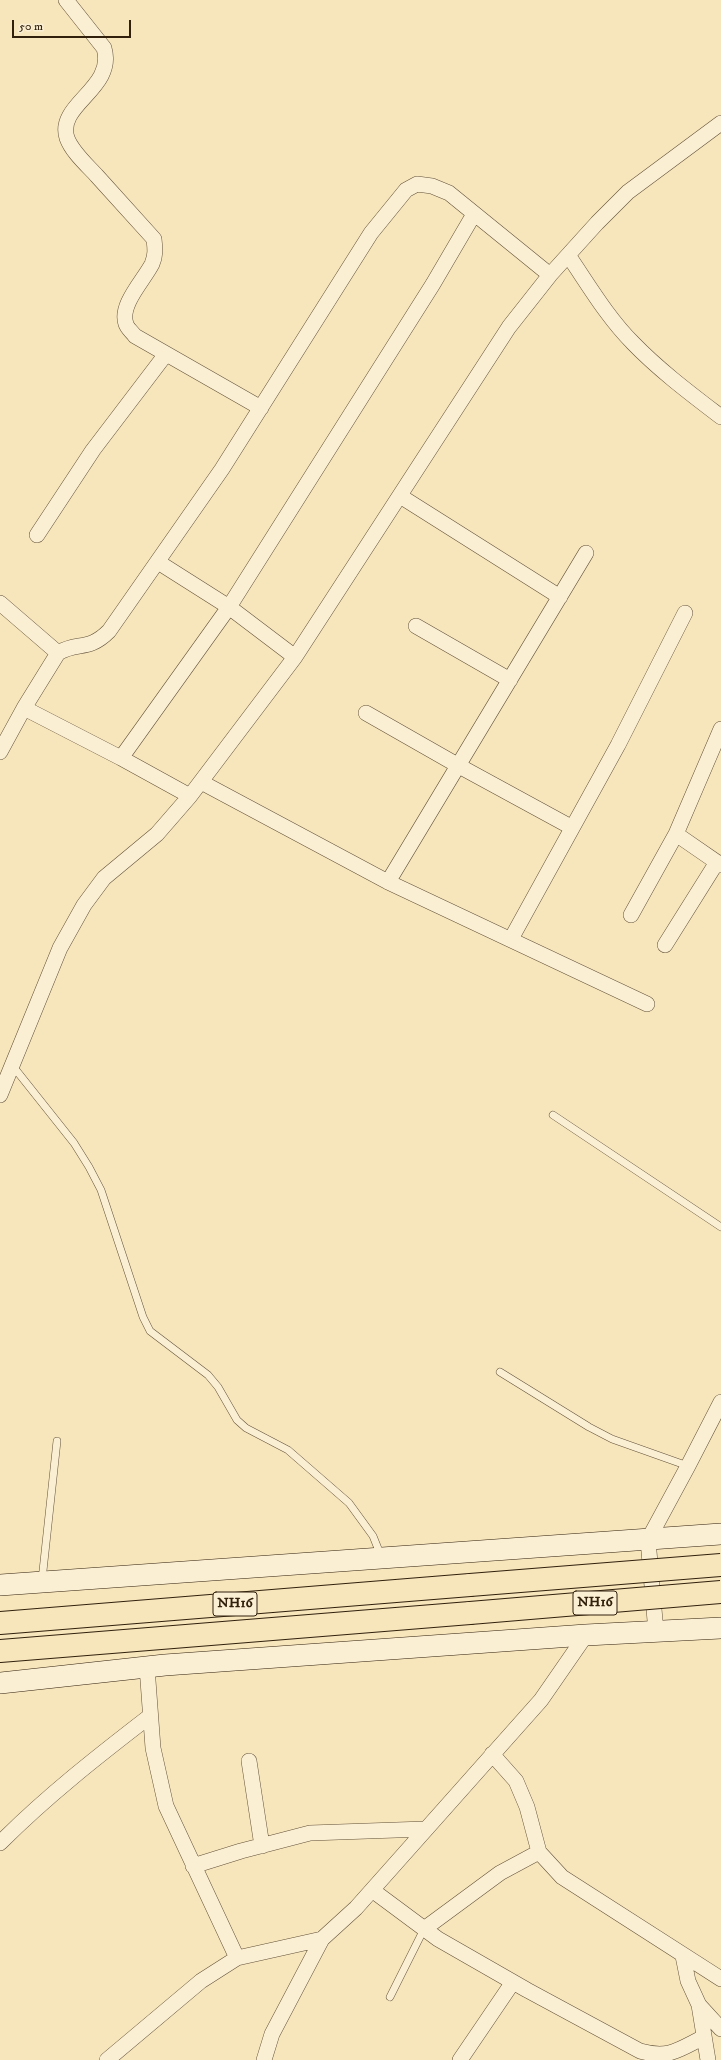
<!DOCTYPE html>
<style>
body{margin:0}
#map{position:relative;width:721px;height:2060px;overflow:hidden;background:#f7e5bc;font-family:"IM FELL DW Pica",serif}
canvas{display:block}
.scale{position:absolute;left:12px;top:20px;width:119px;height:18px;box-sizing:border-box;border:2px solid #31210c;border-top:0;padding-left:5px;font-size:12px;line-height:14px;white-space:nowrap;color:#31210c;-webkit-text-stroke:3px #faeed3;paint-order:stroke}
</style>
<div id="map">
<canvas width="721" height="2060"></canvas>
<div class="scale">50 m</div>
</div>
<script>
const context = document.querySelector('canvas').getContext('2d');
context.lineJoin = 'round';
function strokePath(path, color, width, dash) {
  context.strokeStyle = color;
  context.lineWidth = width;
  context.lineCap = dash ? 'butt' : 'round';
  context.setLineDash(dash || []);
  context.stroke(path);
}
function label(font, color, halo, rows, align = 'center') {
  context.font = font + ' "IM FELL DW Pica",serif';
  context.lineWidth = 4;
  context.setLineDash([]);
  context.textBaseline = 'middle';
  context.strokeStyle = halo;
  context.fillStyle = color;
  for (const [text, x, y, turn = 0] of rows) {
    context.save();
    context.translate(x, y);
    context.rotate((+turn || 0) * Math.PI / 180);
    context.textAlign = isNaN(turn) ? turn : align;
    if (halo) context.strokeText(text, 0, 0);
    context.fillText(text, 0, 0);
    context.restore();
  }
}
const lane = new Path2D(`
 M12,1065L74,1143L89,1167L101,1190L143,1317L150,1331L208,1375L218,1387L237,1420L246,1428L288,1450L349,1503L373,1536L381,1556
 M553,1115L721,1227
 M500,1372L589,1427L612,1439L688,1466
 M42,1580L57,1441
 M390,1997L424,1929`);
const street = new Path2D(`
 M66,0L104,48C116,89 56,104 67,138C72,152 87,165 97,176C116,197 135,218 154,239C155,248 156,255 152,264C144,280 119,305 126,324C127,328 133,333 135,336L261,408
 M568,255C588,284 607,317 633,343C659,370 691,394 721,417
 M400,496L560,597
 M37,535L93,450L166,354
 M158,562L229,607L295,657
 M0,603L58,653
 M416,626L510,680
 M24,708L121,758L190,796
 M366,713L459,766L571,827
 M0,752L24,708L58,653C78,641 88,652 109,631L222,469L371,233L406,190L417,184L432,186L449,193L550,275
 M121,758L229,607L433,284L474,214
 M201,782L388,882L647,1004
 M676,834L721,865
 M388,882L586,553
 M631,915L676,834L721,729
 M511,939L618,745L685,613
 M665,945L717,862
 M0,1095L60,948L84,905L104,878L157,834L190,796L295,657L509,327L550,275L597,223L628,192L721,123
 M656,1632L648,1540L688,1466L721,1402
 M147,1667L153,1748L166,1806L237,1958
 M492,1754L516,1781L527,1807L539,1852L562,1877L721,1979
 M249,1761L262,1846
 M0,1843C47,1796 98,1756 150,1716
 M193,1866L241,1851L310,1833L425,1829
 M372,1890L438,1939L527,1990L640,2051C669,2059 678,2050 704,2037
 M424,1929L500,1873L539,1852
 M683,1956L688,1981L699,2005L708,2060
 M699,2005L721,2029
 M107,2060L201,1981L237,1958L322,1939L356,1908L541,1700L586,1635
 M264,2060L272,2034L322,1939
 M460,2060L513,1982`);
const secondary = new Path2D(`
 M0,1585L721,1534
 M0,1683L165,1665L586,1635L721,1628`);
const highway = new Path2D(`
 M0,1623L470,1585
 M0,1651L470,1613`);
strokePath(lane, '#625238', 8);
strokePath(street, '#625238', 16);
strokePath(secondary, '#31210c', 22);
strokePath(highway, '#31210c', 24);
strokePath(lane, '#faeed3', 7);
strokePath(street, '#faeed3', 15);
strokePath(secondary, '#faeed3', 21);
strokePath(highway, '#f7e5bc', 22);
const highwayBridge = new Path2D(`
 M470,1585L721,1565
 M470,1613L721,1592`);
strokePath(highwayBridge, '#31210c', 24, []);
strokePath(highwayBridge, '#f7e5bc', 22);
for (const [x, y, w] of [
 [595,1603,44],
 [235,1604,44]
]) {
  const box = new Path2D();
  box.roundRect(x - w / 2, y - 12, w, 24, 3);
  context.fillStyle = '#faeed3';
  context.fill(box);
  strokePath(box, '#31210c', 1);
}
label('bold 14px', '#31210c', null, [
 ["NH16",595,1603],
 ["NH16",235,1604]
]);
</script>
